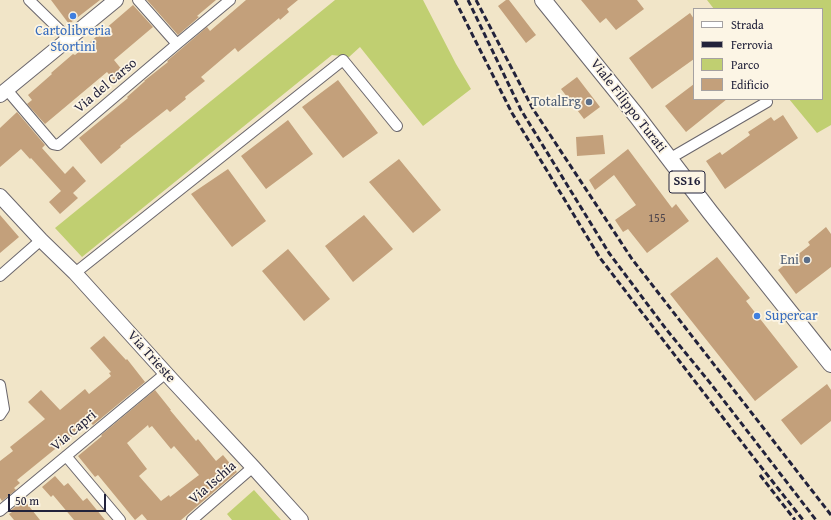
<!DOCTYPE html>
<style>
body{margin:0}
#map{position:relative;width:831px;height:520px;overflow:hidden;background:#f1e5c8;font-family:"Gentium Book Plus",serif}
canvas{display:block}
.legend{position:absolute;left:693px;top:8px;width:130px;height:92px;box-sizing:border-box;background:#fcf5e5;border:1px solid #a5a1a1;margin:0;padding:5px 7px;list-style:none;font-size:12px;color:#22223b}
.legend li{display:flex;align-items:center;gap:8px;height:20px}
.legend b{width:20px;border:1px solid #a5a1a1}
.scale{position:absolute;left:8px;top:494px;width:98px;height:18px;box-sizing:border-box;border:2px solid #22223b;border-top:0;padding-left:5px;font-size:12px;line-height:14px;white-space:nowrap;color:#22223b;-webkit-text-stroke:3px #fcf5e5;paint-order:stroke}
</style>
<div id="map">
<canvas width="831" height="520"></canvas>
<ul class="legend">
<li><b style="height:5px;background:#fff"></b>Strada</li>
<li><b style="height:5px;background:#22223b"></b>Ferrovia</li>
<li><b style="height:11px;background:#c0cf71"></b>Parco</li>
<li><b style="height:11px;background:#c3a07b"></b>Edificio</li>
</ul>
<div class="scale">50 m</div>
</div>
<script>
const context = document.querySelector('canvas').getContext('2d');
context.lineJoin = 'round';
function fill(path, color) {
  context.fillStyle = color;
  context.fill(path, 'evenodd');
}
function strokePath(path, color, width, dash) {
  context.strokeStyle = color;
  context.lineWidth = width;
  context.lineCap = dash ? 'butt' : 'round';
  context.setLineDash(dash || []);
  context.stroke(path);
}
function label(font, color, halo, rows, align = 'center') {
  context.font = font + ' "Gentium Book Plus",serif';
  context.lineWidth = 3.5;
  context.setLineDash([]);
  context.textBaseline = 'middle';
  context.strokeStyle = halo;
  context.fillStyle = color;
  for (const [text, x, y, turn = 0] of rows) {
    context.save();
    context.translate(x, y);
    context.rotate((+turn || 0) * Math.PI / 180);
    context.textAlign = isNaN(turn) ? turn : align;
    if (halo) context.strokeText(text, 0, 0);
    context.fillText(text, 0, 0);
    context.restore();
  }
}
fill(new Path2D(`
 M335,0H423L456,64L471,89L423,126L360,47L349,57L332,55L82,257L55,228Z
 M707,0H831V125L817,133L789,99H822V9H714Z
 M254,490L281,520H232L227,514Z`), '#c0cf71');
fill(new Path2D(`
 M51,0H100L69,24Z
 M147,0H216L197,16L199,17L178,35Z
 M246,0H298L287,9L289,12L280,20L279,18L238,52L235,48L201,77L205,81L185,97L186,99L170,112L167,109L120,146L121,147L101,164L79,138L128,98L127,97L145,81H144L168,62L167,61L207,27L210,31Z
 M506,0H509L536,35L526,43L498,6Z
 M581,0H637L644,9L616,30L606,18L600,23Z
 M133,5L153,27L114,60L123,71L114,80L107,72L45,124L27,104L32,100L28,95L52,74L51,73L73,54L75,55Z
 M690,13L694,19V59L652,89L629,58Z
 M577,77L600,107L584,119L561,89Z
 M338,80L378,133L343,158L302,107Z
 M694,84V99H727L686,132L665,106Z
 M17,112L45,145L42,148L65,174L73,166L86,181L73,193L78,198L60,214L49,202L61,191L31,158L30,159L21,149L0,167V128Z
 M783,115L798,138L725,189L706,161L720,152L722,155L750,135L748,132L771,117L774,121Z
 M288,120L313,154L266,189L241,156Z
 M603,135L605,154L577,156L576,137Z
 M628,149L672,208L676,204L689,221L647,253L628,229L623,232L615,220L636,205L614,175L595,190L589,180Z
 M399,159L441,210L413,233L369,182Z
 M228,169L266,221L232,247L191,194Z
 M0,215L19,237L0,253Z
 M364,215L393,249L353,282L325,246Z
 M826,227L831,234V267L796,294L778,270L810,245L808,242Z
 M288,249L330,299L304,321L262,271Z
 M717,257L750,298L746,301L798,367L755,401L670,294Z
 M104,336L126,360L127,359L145,382L93,425L89,421L61,446L60,445L17,480L20,483L14,488L16,490L2,501L0,498V461L13,451L10,447L45,419L28,402L41,390L60,410L85,389L89,394L111,376L109,373L111,372L90,348Z
 M827,384L831,390V421L801,445L781,420Z
 M155,390L171,410H170L196,441L198,439L216,461L223,455L237,472L181,520H147L142,514L135,520L98,475L95,477L78,456L102,436L101,435ZM148,425L149,428L152,426L171,449L174,446L199,475L170,497L169,495L161,501L139,476L147,469L127,443Z
 M55,476L64,486L68,483L83,501L87,498L105,520H74L53,495L51,497L42,487Z
 M24,500L40,520H14L9,514L12,512L10,511Z`), '#c3a07b');
const street = new Path2D(`
 M29,0L69,39
 M138,0L177,44
 M7,90L53,144L58,145L177,44L230,0
 M669,159L767,102
 M75,273L343,60L397,126
 M0,276L41,240
 M0,385L4,409L0,415
 M66,456L120,520
 M0,511L166,373
 M192,520L253,467`);
const secondary = new Path2D(`
 M0,95L116,0
 M0,196L41,240L75,273L172,380L253,467L301,520`);
const primary = new Path2D(`
 M543,0L636,115L710,212L831,364`);
strokePath(street, '#6a666c', 12);
strokePath(secondary, '#6a666c', 16);
strokePath(primary, '#6a666c', 18);
strokePath(street, '#fff', 10);
strokePath(secondary, '#fff', 14);
strokePath(primary, '#fff', 16);
strokePath(new Path2D(`
 M455,0L474,38L512,113L600,258L754,458L803,520
 M468,0L521,110L609,253L666,329L711,384L816,520
 M476,0L533,109L632,259L831,515
 M760,475L795,520`), '#22223b', 3, [6, 3]);
for (const [x, y, r, color] of [
 [73,16,4,"#3f7fe0"],
 [589,102,4,"#5c6f8a"],
 [807,260,4,"#5c6f8a"],
 [757,316,4,"#3f7fe0"]
]) {
  const dot = new Path2D();
  dot.arc(x, y, r, 0, 2 * Math.PI);
  context.fillStyle = color;
  context.fill(dot);
  strokePath(dot, '#fcf5e5', 1.5);
}
label('12px', '#4a424b', null, [
 ["155",657,219]
]);
for (const [x, y, w] of [
 [687,182,36]
]) {
  const box = new Path2D();
  box.roundRect(x - w / 2, y - 11, w, 22, 3);
  context.fillStyle = '#fcf5e5';
  context.fill(box);
  strokePath(box, '#22223b', 1);
}
label('bold 13px', '#22223b', null, [
 ["SS16",687,182]
]);
label('14px', '#366cbe', '#fcf5e5', [
 ["Cartolibreria",73,31],
 ["Stortini",73,47],
 ["Supercar",765,316,"left"]
]);
label('14px', '#22223b', '#fcf5e5', [
 ["Via del Carso",106,86,-40],
 ["Viale Filippo Turati",628,106,52],
 ["Via Trieste",151,357,48],
 ["Via Capri",74,431,-40],
 ["Via Ischia",213,483,-41]
]);
label('14px', '#4e5e75', '#fcf5e5', [
 ["TotalErg",581,102],
 ["Eni",799,260]
], 'right');
</script>
